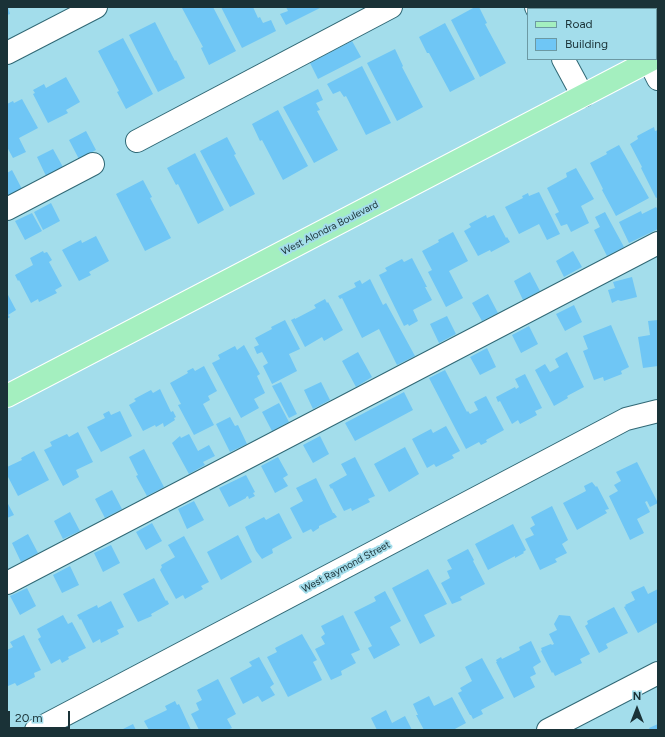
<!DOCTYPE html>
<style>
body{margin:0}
#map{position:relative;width:665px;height:737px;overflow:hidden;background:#a3ddeb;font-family:Figtree,sans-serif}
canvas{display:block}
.frame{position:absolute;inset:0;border:8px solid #1a3237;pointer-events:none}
.legend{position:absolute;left:527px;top:8px;width:130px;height:52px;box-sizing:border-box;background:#a3ddeb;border:1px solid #6c99a3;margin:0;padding:5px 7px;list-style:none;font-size:12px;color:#1a3237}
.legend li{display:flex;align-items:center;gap:8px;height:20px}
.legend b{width:20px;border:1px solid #6c99a3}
.north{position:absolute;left:617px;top:689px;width:40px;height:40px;-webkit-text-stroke:3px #a3ddeb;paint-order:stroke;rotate:0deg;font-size:11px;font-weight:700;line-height:16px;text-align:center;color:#1a3237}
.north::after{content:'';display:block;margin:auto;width:14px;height:18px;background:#1a3237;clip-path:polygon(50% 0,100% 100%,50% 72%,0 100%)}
.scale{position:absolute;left:8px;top:711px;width:62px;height:18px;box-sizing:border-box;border:2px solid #1a3237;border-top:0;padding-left:5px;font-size:12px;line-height:14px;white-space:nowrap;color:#1a3237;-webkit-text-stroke:3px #a3ddeb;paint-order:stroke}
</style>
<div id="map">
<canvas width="665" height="737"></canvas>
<div class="frame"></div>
<ul class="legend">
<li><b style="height:5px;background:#a4efbf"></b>Road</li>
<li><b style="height:11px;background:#6fc6f5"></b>Building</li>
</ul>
<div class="north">N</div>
<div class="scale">20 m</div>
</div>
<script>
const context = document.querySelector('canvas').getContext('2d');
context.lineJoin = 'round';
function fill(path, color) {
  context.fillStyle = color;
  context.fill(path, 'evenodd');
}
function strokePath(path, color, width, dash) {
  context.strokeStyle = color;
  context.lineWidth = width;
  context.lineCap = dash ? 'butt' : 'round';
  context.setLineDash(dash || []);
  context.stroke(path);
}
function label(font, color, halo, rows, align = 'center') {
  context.font = font + ' Figtree,sans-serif';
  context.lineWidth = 4;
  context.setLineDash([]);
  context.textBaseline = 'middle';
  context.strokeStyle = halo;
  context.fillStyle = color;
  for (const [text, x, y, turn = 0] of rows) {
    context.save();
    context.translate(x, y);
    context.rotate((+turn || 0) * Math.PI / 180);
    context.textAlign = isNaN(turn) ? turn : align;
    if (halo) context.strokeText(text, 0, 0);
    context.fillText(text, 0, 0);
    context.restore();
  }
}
fill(new Path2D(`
 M562,7H651L647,9H563Z`), '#e5b1a4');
fill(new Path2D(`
 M7,7H8L10,14L7,15Z
 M183,7H213L236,51L209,65L201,48L203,47L182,8Z
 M221,7H253L258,18L260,17L263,23L271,20L276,31L242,48Z
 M286,7H322L286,25L280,14L288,11Z
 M475,7H479L487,23L485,24L506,63L480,77L451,20Z
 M155,22L175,61L176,60L185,78L158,92L129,35Z
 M445,23L475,79L450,92L429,53H427L419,37Z
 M123,38L153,94L126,109L117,92L119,91L98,51Z
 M352,41L361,57L318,79L310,63Z
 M395,49L403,66L402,67L423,107L397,121L367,63Z
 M362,66L391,123L366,135L346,96L344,97L340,91L333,94L327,84Z
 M66,77L80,102L66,110L68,113L48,123L33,94L35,93L33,90L44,84L46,88Z
 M318,89L323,100L316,103L320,110L317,111L338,150L314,163L283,107Z
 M22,99L38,128L19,138L26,152L13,158L7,147V104L13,101L14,103Z
 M278,110L308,166L283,180L262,140L260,141L252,124Z
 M654,127L655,131L658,130V197L656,198L641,168L642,167L630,144L638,139L637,136Z
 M86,131L96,150L79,159L69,140Z
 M227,137L236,154L234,155L255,194L230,207L200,151Z
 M619,145L649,198L616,216L602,190L603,189L590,163L607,154L606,152Z
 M53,149L63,167L46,176L37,157Z
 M195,153L224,210L198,224L178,184L176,185L167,168Z
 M576,168L594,199L581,206L589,223L571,232L567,224L561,226L555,214L559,212L547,188L567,177L566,173Z
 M12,170L22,189L7,197V173Z
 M143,180L152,197L150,198L171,238L145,251L116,194Z
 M539,192L560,234L547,240L539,224L519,234L505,207L523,198L522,196L528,193L529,196Z
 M51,203L60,221L43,230L34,212Z
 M656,207L658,210V229L629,243L619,222L641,211L642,214Z
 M605,212L624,247L607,256L594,230L600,227L595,217Z
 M32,213L42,231L25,240L15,221Z
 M486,215L487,218L494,215L506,238L507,237L510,242L491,252L490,250L478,256L464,231L471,227L469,224Z
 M453,232L468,261L449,271L463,298L446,307L428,272L432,270L422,251L439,242L438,240Z
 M96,236L109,261L89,272L91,275L79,281L62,250L81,240L82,243Z
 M43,251L44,253L47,252L52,260L49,262L62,286L55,290L57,293L39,302L38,299L31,303L19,280L18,281L15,275L33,265L30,258Z
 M573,251L582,267L564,277L556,261Z
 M412,258L427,287H425L432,300L413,310L418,321L409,326L408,324L404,326L379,275L387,271L385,268L402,259L404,262Z
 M530,272L540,291L523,300L514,281Z
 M632,277L637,297L621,301L618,300L612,303L608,290L615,288L613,282Z
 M370,279L383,305L386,303L415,356L397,365L379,329L362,338L342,298L340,299L338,296L356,287L354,283L360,280L362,284Z
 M7,293L16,310L8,315L10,317L7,319Z
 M488,294L498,313L482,321L472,303Z
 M325,299L327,303L328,302L343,330L324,341L322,337L305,347L291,320L295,318V319L316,308L314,305Z
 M574,305L582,322L565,331L556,314Z
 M447,316L456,334L439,343L430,324Z
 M285,320L300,349L289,354L297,371L272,384L263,366L268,363L262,352L257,354L254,347L259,345L255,338L272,329L271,327Z
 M658,320V366L643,368L638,337L650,335L648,321Z
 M611,325L629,367L621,371L622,374L604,381L603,377L594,380L583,351L588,349L583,336Z
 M529,326L538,344L521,353L512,335Z
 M244,345L260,374L257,376L265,393L254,399L259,408L241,418L212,363L220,359L218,355L235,346L237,350Z
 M487,348L496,367L480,375L470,357Z
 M358,352L372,377L356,387L342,361Z
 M567,352L584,387L567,396L568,398L554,406L535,370L545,364L550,372L559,367L555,359Z
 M204,366L217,391L208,396L210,400L203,404L214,425L194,435L178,405L181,404L170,383L188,373L187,371L193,368L195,371Z
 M445,370L467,412L468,411L470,414L478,410L474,402L486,396L504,430L486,440L487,442L481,445L479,442L466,449L429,378Z
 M525,374L542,408L535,411L537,415L520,424L518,420L512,424L500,401L498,402L496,397L515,387L516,389L519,387L515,379Z
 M281,382L297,414L289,418L272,386Z
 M321,382L330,400L313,409L304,390Z
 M160,389L171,412L173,411L176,417L174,418L175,420L164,427L163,423L156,427L155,425L143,431L129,405L136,401L134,399L151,390L153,393Z
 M404,392L413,410L355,441L345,423Z
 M279,403L289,422L272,431L262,412Z
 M109,411L111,415L120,411L132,436L101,452L87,427L105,418L103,414Z
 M230,417L235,426L238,425L247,444L230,452L216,424Z
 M446,426L460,451L452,455L454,458L436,467L434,464L427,468L412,439L431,429L433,433Z
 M78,432L93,462L76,470L79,477L63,486L44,450L52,446L50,442L67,434L69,437Z
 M189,434L198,451L209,445L215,456L203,462L205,465L189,474L172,443L180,436L181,438Z
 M320,436L329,454L313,463L303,445Z
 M405,447L419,474L389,492L374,464Z
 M144,449L164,487L147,496L136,476L138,475L129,457Z
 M34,451L49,480L18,496L7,475V467L22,460L21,458Z
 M278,457L288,475L283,478L288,486L275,493L261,466Z
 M355,457L375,496L368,499L370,502L352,511L351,508L344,511L332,488L331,489L329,485L347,475L341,464Z
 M637,462L658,503L650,507L647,501L645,502L650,512L637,519L644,533L630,540L609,496L618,491L614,485L621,481L616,472Z
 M246,475L255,492L253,493L255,496L249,499L248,496L246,497V498L229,507L219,488Z
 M316,478L333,513H334L337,517L319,526V528L313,532L311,529L303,533L290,508L303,501L296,488Z
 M592,482L596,487L597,486L609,509L605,510L607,513L577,530L563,503L586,491L584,486Z
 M112,490L122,509L105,518L95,499Z
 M194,501L204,520L187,529L178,509Z
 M7,502L14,515L7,518Z
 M552,506L568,540L562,544L567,553L555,559L557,562L540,570L525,539L534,535L530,528L535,525L531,517Z
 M70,512L80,531L63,539L54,521Z
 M279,513L292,538L272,549L273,553L262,559L256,551L245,527L264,517L266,520Z
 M152,523L162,541L146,550L136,532Z
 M513,524L526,550L523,552L524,553L515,558V556L488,570L475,544Z
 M28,534L38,553L21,562L12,543Z
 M238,535L252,562L221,580L207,552Z
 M184,536L209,582L201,586L203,589L185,599L183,595L176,599L160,570L162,567L161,565L175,557L168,545Z
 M111,545L120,563L103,572L94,553Z
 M468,549L474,560L473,561L485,584L460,597L462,600L452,604L441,583L450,578L447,571L452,569L447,560Z
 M70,566L79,585L62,593L53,575Z
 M428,569L447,604L424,615L435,636L420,644L392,588Z
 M154,578L166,601L167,600L169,604L151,614L152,616L138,622L123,594Z
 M644,586L648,594L658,589V622L638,633L624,607L626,606L625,605L635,600L631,592Z
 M27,588L36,606L20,615L10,596Z
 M385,591L401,621L390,627L400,645L374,659L368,648L372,646L354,612L376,601L374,597Z
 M111,601L124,627L117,630L119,634L101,643L100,639L93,643L81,619L80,620L77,615L97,605L98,608Z
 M614,607L628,633L606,644L608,648L599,653L585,626L588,624L587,621Z
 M63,615L68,624L72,622L86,648L68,657L69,659L62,663L60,659L51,664L38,639L41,637L37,629Z
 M343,615L360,650L351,654L356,663L341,671L342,675L331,680L315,649L325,644L321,637L325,634L321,626Z
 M559,615L570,616L590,654L580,659L582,663L555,676L553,672L552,673L541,651L542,650L541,648L551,644L552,645L554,644L549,634L557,630L554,624Z
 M302,634L317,660L313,662L322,680L288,697L267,657L277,652L275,648Z
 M24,635L41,670L34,673L35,677L17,686L15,683L8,686L7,684V650L13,647L10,642Z
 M531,641L541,662L533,667L536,674L530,677L535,687L514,698L496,662H497L496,660L501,657L502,659L520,650L519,647Z
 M259,657L274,684L270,687L275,695L262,702L258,696L243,704L230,678L252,666L249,662Z
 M482,658L504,698L481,710L483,714L473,719L471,715H470L458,693L462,691L460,688L472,681L465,667Z
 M218,679L236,714L227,719L232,728L227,730H199L191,714L199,710L196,703L202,700L197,690Z
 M429,696L434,706L452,697L466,723L453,730H424L416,715H418L413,704Z
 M175,701L177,705L179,704L191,730H149L144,721L167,710L165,706Z
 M386,710L392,723L405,716L412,730H377L371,718Z
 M133,724L136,730H121Z
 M658,724V730H650L649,728Z`), '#6fc6f5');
const minor = new Path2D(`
 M536,7L537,9
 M7,53L96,7
 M563,59L583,96
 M649,61L658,79
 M137,141L391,7
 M7,209L93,164
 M7,583L658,243
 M36,730L626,419L658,411
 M548,730L658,673`);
const major = new Path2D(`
 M7,396L653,59`);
strokePath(minor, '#306875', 24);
strokePath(major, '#fff', 24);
strokePath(minor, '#fff', 22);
strokePath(major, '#a4efbf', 22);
label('10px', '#1a3237', '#a3ddeb', [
 ["West Alondra Boulevard",330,228,-27],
 ["West Raymond Street",346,567,-28]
]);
</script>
